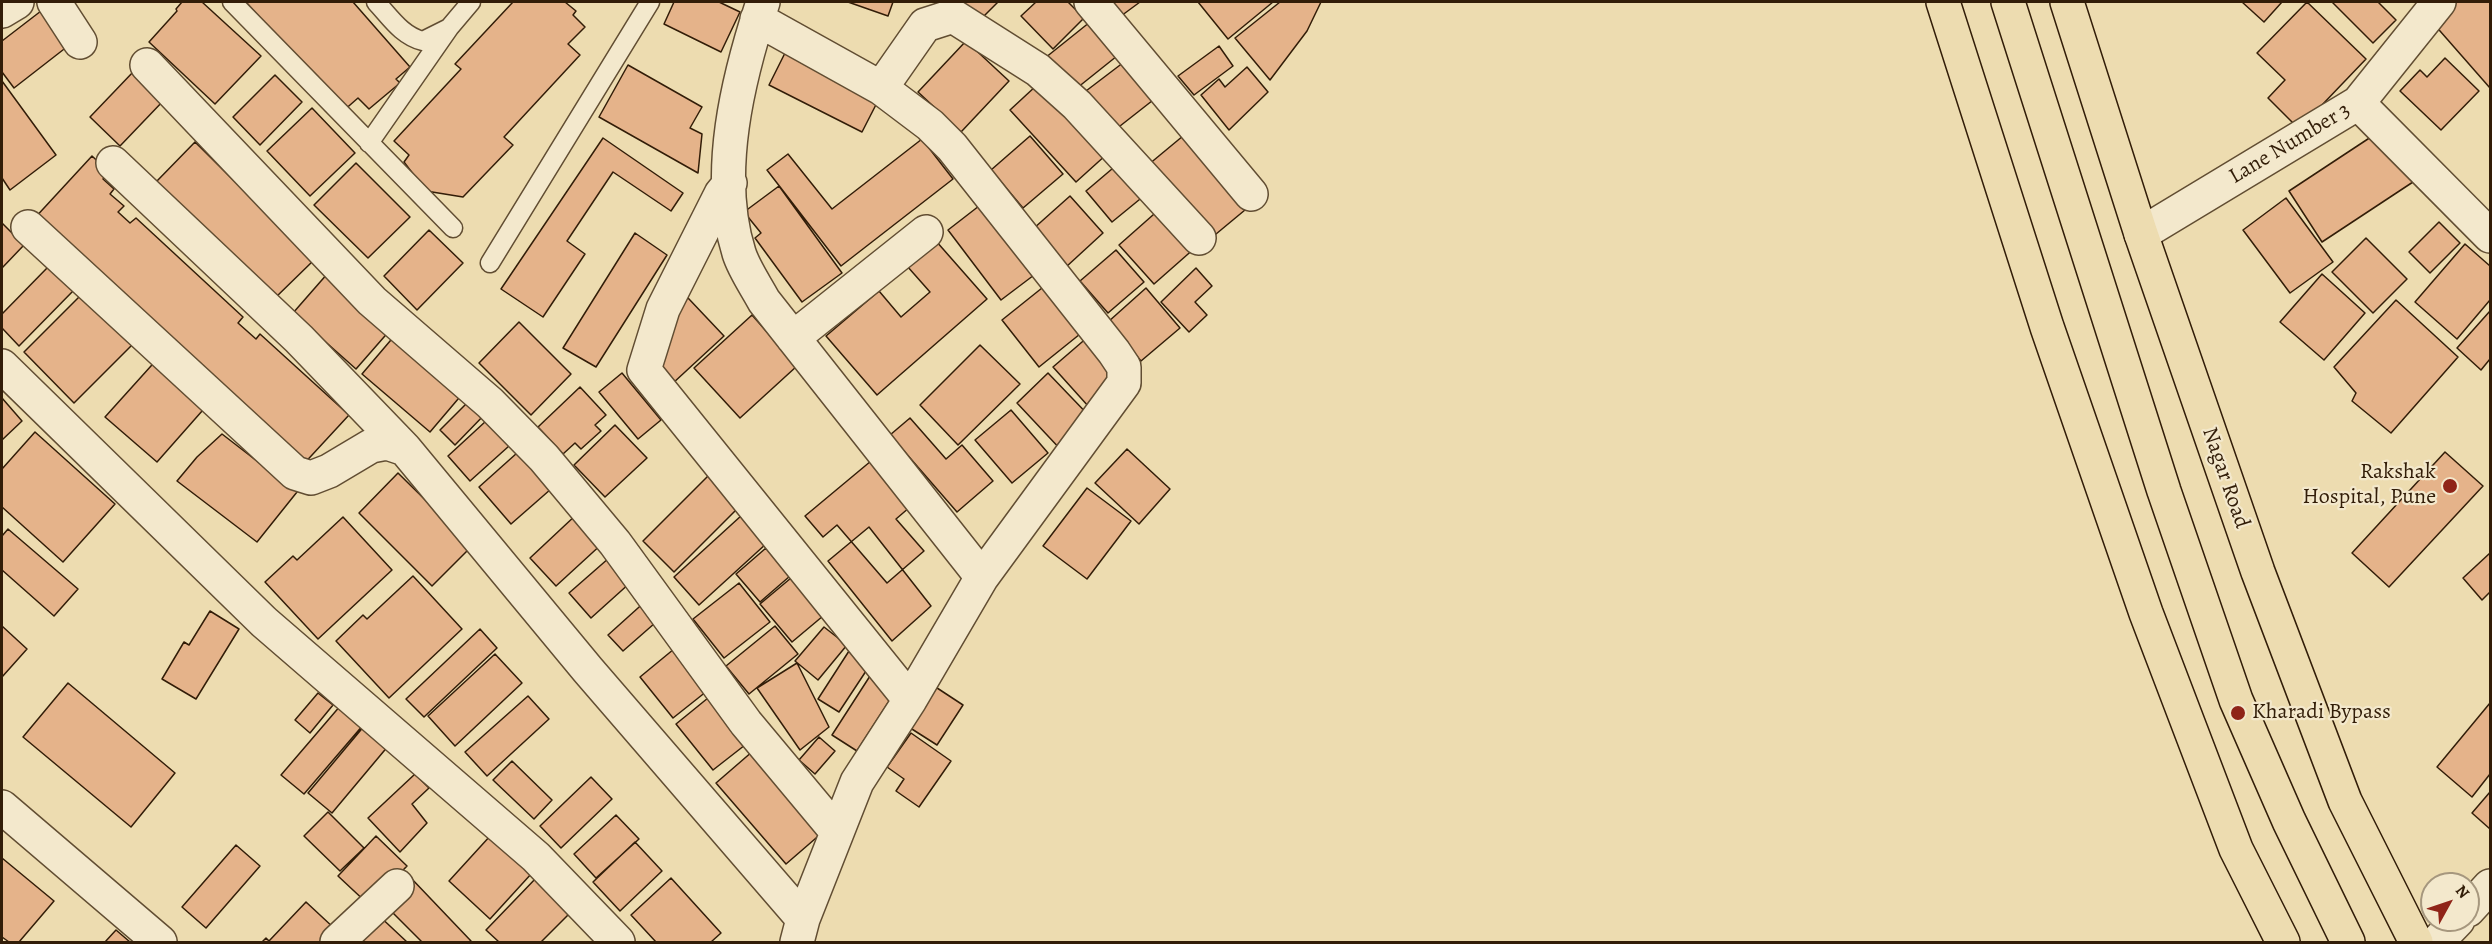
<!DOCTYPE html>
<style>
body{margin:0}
#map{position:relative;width:2492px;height:944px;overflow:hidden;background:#eddcb0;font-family:Alegreya,serif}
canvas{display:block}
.frame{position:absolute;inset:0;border:3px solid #321d08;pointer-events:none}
.north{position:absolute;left:2420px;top:872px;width:60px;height:60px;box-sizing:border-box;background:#f3e8cc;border:2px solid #a6977e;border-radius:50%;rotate:50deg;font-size:16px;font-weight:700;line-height:24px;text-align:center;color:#321d08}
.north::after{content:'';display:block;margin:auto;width:21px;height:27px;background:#8f2418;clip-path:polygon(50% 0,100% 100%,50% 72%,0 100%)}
</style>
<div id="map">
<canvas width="2492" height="944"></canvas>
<div class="frame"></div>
<div class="north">N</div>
</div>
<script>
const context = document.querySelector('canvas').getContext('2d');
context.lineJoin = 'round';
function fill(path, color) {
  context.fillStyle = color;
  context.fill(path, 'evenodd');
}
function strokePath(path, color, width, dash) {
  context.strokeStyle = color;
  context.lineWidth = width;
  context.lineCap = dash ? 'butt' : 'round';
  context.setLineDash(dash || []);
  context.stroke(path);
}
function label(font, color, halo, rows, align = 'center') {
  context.font = font + ' Alegreya,serif';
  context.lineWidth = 4.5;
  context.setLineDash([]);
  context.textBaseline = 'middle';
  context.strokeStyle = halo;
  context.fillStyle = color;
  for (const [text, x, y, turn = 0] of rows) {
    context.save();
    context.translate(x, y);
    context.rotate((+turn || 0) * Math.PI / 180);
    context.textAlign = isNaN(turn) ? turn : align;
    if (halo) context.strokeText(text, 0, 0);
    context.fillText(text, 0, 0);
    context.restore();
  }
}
const building = new Path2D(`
 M182,2H202L261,56L215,104L149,42L177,11L176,9Z
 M246,2H353L410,67L396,79L400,83L369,109L358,98L342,112Z
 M513,2H565L576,11L573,15L585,27L568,44L580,55L504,137L513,145L463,197L426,191L404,162L409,155L394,141L461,69L455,64Z
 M674,2H719L740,12L721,52L664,24Z
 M848,2H893L888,16Z
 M951,2H998L975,25Z
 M1036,2H1068L1084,18L1053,49L1021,16Z
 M1111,2H1140L1121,16Z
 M1198,2H1273L1228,39Z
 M1280,2H1321L1307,31L1270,80L1235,38Z
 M2242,2H2282L2264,22Z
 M2307,2L2366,59L2299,129L2268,98L2285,80L2257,53Z
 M2332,2H2378L2396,20L2373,43Z
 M2457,2H2490V88L2433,23Z
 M41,11L68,46L14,88L2,72V41Z
 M1095,18L1122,52L1072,92L1045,58Z
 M966,41L1009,81L961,132L918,92Z
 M790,43L883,91L862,132L769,85Z
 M1219,46L1233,66L1194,95L1178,76Z
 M2445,58L2479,91L2441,130L2400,91L2420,70L2427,77Z
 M1128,59L1157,97L1106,137L1082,94Z
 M628,65L702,107L690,128L702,134L698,173L599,117Z
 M1247,67L1268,92L1229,130L1201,95L1219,79L1225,87Z
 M134,71L165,99L120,146L90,117Z
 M275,75L302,102L260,145L233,117Z
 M2,81L56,155L10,190L2,178Z
 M1037,85L1107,154L1076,182L1010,110Z
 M312,108L355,153L310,196L267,151Z
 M1189,131L1251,205L1210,239L1148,165Z
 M2380,131L2413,182L2322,242L2289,191Z
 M1030,136L1063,174L1023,208L991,170Z
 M603,138L683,193L671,211L613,172L567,241L585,254L543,317L501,289Z
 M922,139L953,179L841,266L767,170L788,154L832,209Z
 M195,142L314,260L274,299L156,182Z
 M92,156L109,172L103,179L114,189L110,194L124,206L118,212L130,223L136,218L243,317L238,323L256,339L260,334L349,415L300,468L32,221Z
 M356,163L410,217L368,258L314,205Z
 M1119,163L1145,195L1112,222L1086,191Z
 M779,186L842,273L802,302L755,238L761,233L744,212Z
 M1070,196L1103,233L1066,267L1033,229Z
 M2286,198L2333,262L2290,293L2243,230Z
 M988,199L1042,269L1001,300L948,230Z
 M1162,207L1196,247L1154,284L1119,245Z
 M2439,222L2460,243L2430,273L2409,252Z
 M2,223L24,245L2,268Z
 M429,230L463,263L417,310L384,276Z
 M635,233L667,255L596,367L563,348Z
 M2366,238L2407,279L2373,313L2332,272Z
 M936,241L987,299L877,395L826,336L879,291L901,317L930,292L907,266Z
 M2465,244L2490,266V300L2457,339L2415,302Z
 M1116,250L1144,282L1108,313L1080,281Z
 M48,267L73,291L19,346L2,328V314Z
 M1196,268L1212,286L1195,302L1207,315L1189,332L1161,302Z
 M328,273L391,329L356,369L293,313Z
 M2322,274L2365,313L2324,360L2280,322Z
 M671,280L724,336L672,384L638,347Z
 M1052,280L1090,326L1039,367L1002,320Z
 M90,286L141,336L74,403L24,352Z
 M1146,288L1180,328L1141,361L1108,322Z
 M2396,300L2458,357L2391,433L2352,401L2356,393L2334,367Z
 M2490,311V359L2481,370L2457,348Z
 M752,315L797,366L740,418L694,368Z
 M519,322L571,374L531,415L479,363Z
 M396,334L464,392L430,432L362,374Z
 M1089,336L1118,369L1089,407L1053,367Z
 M980,345L1020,384L958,445L920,405Z
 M160,356L210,402L157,462L105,417Z
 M622,373L661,420L638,439L599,392Z
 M1048,373L1095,422L1063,452L1017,403Z
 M580,387L606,415L595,425L601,431L581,449L575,443L563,454L538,427Z
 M473,397L488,411L455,445L440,430Z
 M2,398L22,421L2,440Z
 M1011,410L1048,453L1012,483L975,440Z
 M910,418L946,459L962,445L993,481L957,512L890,435Z
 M486,421L509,446L470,481L448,456Z
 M615,425L647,458L605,497L574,465Z
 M35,432L115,504L63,562L2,507V469Z
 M222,434L297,492L257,542L177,481L197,457Z
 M1127,449L1170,489L1139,524L1095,483Z
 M2445,452L2483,486L2389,587L2352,553Z
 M517,453L551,489L511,524L479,487Z
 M871,461L910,507L896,519L924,551L887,583L837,525L823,537L805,516Z
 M398,473L472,546L432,586L359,513Z
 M709,475L740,506L674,572L643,541Z
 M1087,488L1131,521L1087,579L1043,546Z
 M577,514L604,542L556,586L530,558Z
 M742,515L767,543L699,605L674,577Z
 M343,517L392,570L318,639L265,582L293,556L297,560Z
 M869,527L931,606L892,641L828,561Z
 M8,529L78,589L54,616L2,570V536Z
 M766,548L790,576L760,602L736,574Z
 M2490,553V592L2482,600L2463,578Z
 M609,558L631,582L591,618L569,593Z
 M413,576L462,629L389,698L336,641L363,615L367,619Z
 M791,578L823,616L792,642L760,604Z
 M739,583L770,622L724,658L693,619Z
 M648,599L663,616L623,651L608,635Z
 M210,611L239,629L196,699L162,679L184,642L189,645Z
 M2,626L27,649L2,677Z
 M775,626L798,654L749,694L726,666Z
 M824,627L847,645L818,680L795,661Z
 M480,629L497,648L424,717L406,699Z
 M674,649L707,691L673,718L640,677Z
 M849,651L870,665L839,712L818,699Z
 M495,654L522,683L455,746L428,716Z
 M797,663L829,727L800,750L757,688Z
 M870,676L895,692L857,751L832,735Z
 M68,683L175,773L131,827L23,737Z
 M931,684L963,705L937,745L904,724Z
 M318,693L333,705L310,733L295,720Z
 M528,696L549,719L487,776L465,752Z
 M708,698L745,745L713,770L676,724Z
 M2490,703V774L2472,797L2437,767Z
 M341,705L364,724L304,794L281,775Z
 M365,725L389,745L332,813L308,793Z
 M911,733L951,761L919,807L896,791L904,779L887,767Z
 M819,737L835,751L815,774L799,760Z
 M753,751L823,832L786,864L716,783Z
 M512,761L552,800L534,819L493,780Z
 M415,774L429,788L412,804L427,823L400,852L368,818Z
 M591,777L612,799L561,848L540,826Z
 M2490,792V829L2472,813Z
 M328,812L364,848L340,871L304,836Z
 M616,815L639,839L596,878L574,854Z
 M491,835L532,873L490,919L449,881Z
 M376,836L407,866L369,905L338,876Z
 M635,842L662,871L620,911L593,882Z
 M236,845L260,866L206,928L182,907Z
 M2,858L54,901L19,942H9L2,937Z
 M538,876L573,910L541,942H499L486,930Z
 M410,877L471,941L469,942H422L383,903Z
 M671,878L721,933L711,942H656L631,915Z
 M306,902L335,929L323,942H262L266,938L269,941Z
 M375,912L407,942H361L353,934Z
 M116,930L130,942H105Z`);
fill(building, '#e5b38a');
strokePath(building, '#321d08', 1.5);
const lane = new Path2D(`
 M232,2L453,228
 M376,2C390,17 402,36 423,41L449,28L471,2
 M369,143L449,28
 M490,263L650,2`);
const street = new Path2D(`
 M54,2L80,42
 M763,2C738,78 714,174 739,253C744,269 756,286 764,301L982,577
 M1091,2L1251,194
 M2,11L17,2
 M757,19L881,88L925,25L953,16L1038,70L1077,105L1199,238
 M147,65L372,301L490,403L544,458L615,543L746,723L837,832
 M2358,103L2490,236
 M113,163L299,339L405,449
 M730,183L721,194L663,309L644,370L910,700
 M28,227L295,473L311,478L329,471L371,446L387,443L405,449L588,670L803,919
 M2141,234L2358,103L2439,2
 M793,338L926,232
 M2,366L264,622L536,857L618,942
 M2,807L160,942
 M2468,910L2490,886
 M337,942L397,886
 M797,942L803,919L857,782L910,700L982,577L1124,383V367L1114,352L952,147L930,125L881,88
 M2437,942L2458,920`);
const highway = new Path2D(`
 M1943,2L2047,327L2146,613L2236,849L2283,942
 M2008,2L2164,491L2236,700L2289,821L2348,942
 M2067,2L2141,234L2258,572L2345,801L2416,942`);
strokePath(lane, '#614d32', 21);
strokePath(street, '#614d32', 36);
strokePath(highway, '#321d08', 36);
strokePath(lane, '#f3e8cc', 18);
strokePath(street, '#f3e8cc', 33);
strokePath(highway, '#eddcb0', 33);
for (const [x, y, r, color] of [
 [2450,486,8,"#8f2418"],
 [2238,713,8,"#8f2418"]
]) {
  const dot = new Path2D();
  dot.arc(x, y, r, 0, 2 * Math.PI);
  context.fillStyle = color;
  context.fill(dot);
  strokePath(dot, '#f3e8cc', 2);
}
label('22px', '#321d08', '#f3e8cc', [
 ["Lane Number 3",2290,144,-31],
 ["Nagar Road",2225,478,71]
]);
label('22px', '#321d08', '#f3e8cc', [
 ["Rakshak",2436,473],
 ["Hospital, Pune",2436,498],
 ["Kharadi Bypass",2252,713,"left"]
], 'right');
</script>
